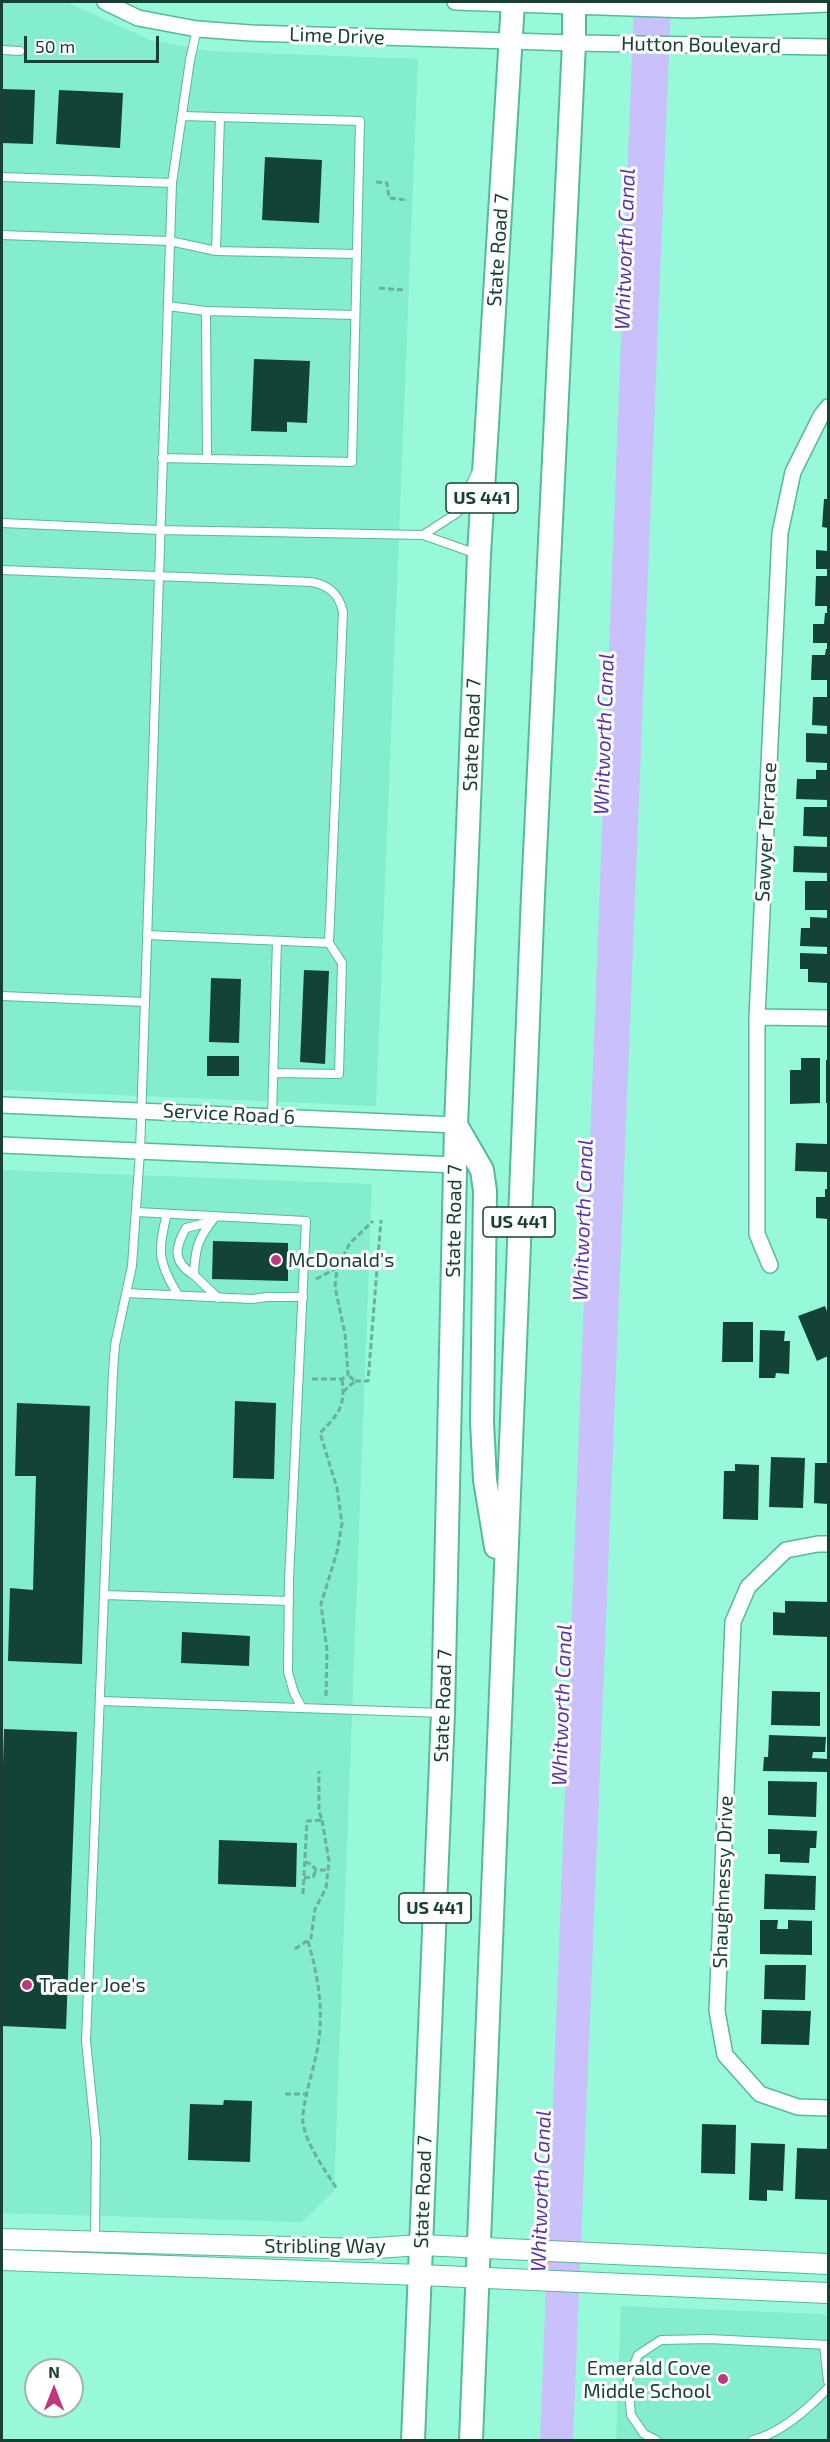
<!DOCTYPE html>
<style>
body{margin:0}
#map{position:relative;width:830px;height:2442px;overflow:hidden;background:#98f8da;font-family:"Exo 2",sans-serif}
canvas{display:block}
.frame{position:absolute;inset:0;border:3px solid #184035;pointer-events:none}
.north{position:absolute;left:24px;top:2358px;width:60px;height:60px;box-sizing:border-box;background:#fff;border:2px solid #a3b3ae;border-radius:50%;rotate:0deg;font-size:16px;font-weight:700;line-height:24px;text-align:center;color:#184035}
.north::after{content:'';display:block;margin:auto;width:21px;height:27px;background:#bd397f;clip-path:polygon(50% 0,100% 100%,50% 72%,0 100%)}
.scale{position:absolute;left:24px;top:36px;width:135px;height:27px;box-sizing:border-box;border:3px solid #184035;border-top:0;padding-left:8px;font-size:18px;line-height:21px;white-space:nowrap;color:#184035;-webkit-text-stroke:4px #fff;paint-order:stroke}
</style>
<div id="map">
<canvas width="830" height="2442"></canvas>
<div class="frame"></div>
<div class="north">N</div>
<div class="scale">50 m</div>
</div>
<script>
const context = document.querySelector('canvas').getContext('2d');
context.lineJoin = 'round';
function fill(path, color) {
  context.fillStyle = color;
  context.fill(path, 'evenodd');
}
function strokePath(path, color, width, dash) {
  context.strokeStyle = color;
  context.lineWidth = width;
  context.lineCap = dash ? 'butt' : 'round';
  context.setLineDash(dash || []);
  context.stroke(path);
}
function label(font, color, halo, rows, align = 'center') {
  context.font = font + ' "Exo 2",sans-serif';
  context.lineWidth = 6;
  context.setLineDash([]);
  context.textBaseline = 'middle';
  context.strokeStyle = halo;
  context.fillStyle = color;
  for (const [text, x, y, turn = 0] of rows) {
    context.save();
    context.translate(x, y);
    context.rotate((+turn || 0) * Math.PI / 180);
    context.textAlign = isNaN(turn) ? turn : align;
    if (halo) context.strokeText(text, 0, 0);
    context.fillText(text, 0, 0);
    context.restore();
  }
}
fill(new Path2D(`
 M2,2H66L150,40L209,51L418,59L376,1106L2,1090Z
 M2,1170L372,1184L334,2191L302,2222L2,2213Z
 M621,2306L822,2314L828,2317V2440H616Z`), '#84edcd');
fill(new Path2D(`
 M634,2H671L573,2440H540Z`), '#cac0fc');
fill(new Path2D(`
 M2,89L35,90L33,144L2,143Z
 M59,90L123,93L120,148L56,144Z
 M265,157L322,160L319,223L262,220Z
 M254,359L310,361L307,423L287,422V432L251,431Z
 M824,499H828V528L822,527Z
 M816,550L828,551V569H816Z
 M816,576H828V606H815Z
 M825,613H828V643H813V624H824Z
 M826,649H828V680H811L812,655H825Z
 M813,697H828V726L812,725Z
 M806,733L828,734V763L806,762Z
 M816,770H828V800L796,799L797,779H816Z
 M804,807H828V837L803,836Z
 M794,846L828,847V873L793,872Z
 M805,881H828V910H805Z
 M810,917L828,918V947L800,946L801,928H810Z
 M800,953L828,954V983L808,982V969H800Z
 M304,970L329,971L325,1064L300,1062Z
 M211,978L241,979L239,1043L209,1042Z
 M207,1056H239V1076H207Z
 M801,1058H820V1103L790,1104V1070H801Z
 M826,1060H828V1103H826Z
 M796,1143L828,1144V1172L795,1171Z
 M825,1189H828V1219L816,1218V1197H825Z
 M213,1241L288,1243V1281L212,1279Z
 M825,1306L828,1314V1356L817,1361L798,1316Z
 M723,1322H753V1362H722Z
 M760,1330L785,1331L784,1341H790L789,1374L776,1373L775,1378H759Z
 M235,1401L276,1403L274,1479L233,1478Z
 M17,1403L90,1406L82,1664L8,1661L10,1588L33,1590L36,1476H15Z
 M771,1457L805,1458L803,1508L769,1507Z
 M815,1463H828V1504L814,1503Z
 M735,1464L759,1465L758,1520L723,1519L724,1471H735Z
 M785,1601L828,1602V1637L773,1635V1612L785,1613Z
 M182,1632L250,1636L249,1666L181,1663Z
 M772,1691L820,1692V1726L771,1725Z
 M4,1729L77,1732L66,2029L2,2026V1800Z
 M769,1735L826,1737L825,1752H813L812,1758L828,1759V1772L763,1771L764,1757H768Z
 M768,1781L817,1782L816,1817L768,1815Z
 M768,1829L817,1831L816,1848H810L809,1863L780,1862V1854H768Z
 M219,1840L297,1843L296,1887L218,1884Z
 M765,1874L816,1876L815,1910L764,1909Z
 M760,1920H778L777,1929H788V1920L812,1921V1955L760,1954Z
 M765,1965H806L805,2000L764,1999Z
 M762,2010L811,2011L809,2045L761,2044Z
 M224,2100L252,2101L250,2162L188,2160L190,2104L223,2105Z
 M702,2124L736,2125L735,2174L701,2173Z
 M751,2143L785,2144L783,2191L767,2190V2201L749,2200Z
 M797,2148L828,2149V2200L795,2199Z`), '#134336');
const lane = new Path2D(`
 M2,50L20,51
 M220,117L216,251L357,254
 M2,177L172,183
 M2,235L170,241L216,251
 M168,306L206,311
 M162,458L352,462L360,121L182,116
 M207,459L206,311L355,315
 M2,523L159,530L423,535L477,554
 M423,535L457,513L476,473
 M2,570L311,582C329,585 339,594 343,612L329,943L147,935
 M2,996L145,1002
 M273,1073L339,1074L342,963L329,943
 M272,1116L277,941
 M137,1212L306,1221L289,1580L288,1672L294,1693L302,1708
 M167,1214C157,1251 158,1262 178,1295
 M215,1217C198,1238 195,1248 194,1275L218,1298
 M194,1275C172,1262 175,1247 186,1228L210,1222
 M126,1293L252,1299L267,1297H303
 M105,1595L289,1601
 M101,1701L442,1713
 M95,2241L96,2140L86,2041L113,1372L115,1345L132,1266L140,1152L172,183L190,60L197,29
 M824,2345L828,2381
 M656,2440L644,2434L631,2415L628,2379L638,2355L661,2340L709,2339L828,2345
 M753,2440C781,2433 808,2409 828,2388`);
const street = new Path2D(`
 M105,2L138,18L197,29L251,33L574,43L828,47
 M455,2L689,10L828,4
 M757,1017L828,1018
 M2,1105L456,1125
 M2,1145L455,1165
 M770,1265L757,1234V1017L780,533L793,472L821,416L828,407
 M828,1544H818L786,1550L748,1587L733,1622L717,2011L725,2055L760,2094L798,2107L828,2108`);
const secondary = new Path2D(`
 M2,2239L361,2249L421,2245L828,2264
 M2,2260L419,2275L828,2293`);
const primary = new Path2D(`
 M456,1125L482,1170L485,1191L482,1422L485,1480L496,1547
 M413,2440L443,1713L456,1125L479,554L513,2
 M471,2440L533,895L574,43V2`);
strokePath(lane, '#58b89c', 10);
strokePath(street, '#58b89c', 18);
strokePath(secondary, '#58b89c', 22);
strokePath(primary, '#58b89c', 26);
strokePath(new Path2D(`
 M376,182L387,183L389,198L408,200
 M379,288L405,290
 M316,1279L337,1268L350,1243L373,1221
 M312,1379H342L348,1374L345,1334L335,1287L337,1268
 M355,1381H368L381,1220
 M343,1392L355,1381L348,1375
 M326,1696L327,1650L321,1604L337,1552L342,1524L337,1488L320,1433C338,1415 346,1406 342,1379
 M305,1862L311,1864L316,1870H328
 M304,1878L313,1877L316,1870
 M303,1894L307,1821L322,1820L319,1811V1771
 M308,1941C318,1976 324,2009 318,2046C315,2065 301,2106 303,2123C306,2144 326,2172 337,2189
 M295,1949L311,1938L315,1909L326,1888L329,1861L322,1820
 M285,2094H308`), '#67b29b', 3, [6, 3]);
strokePath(lane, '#fff', 8);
strokePath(street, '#fff', 15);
strokePath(secondary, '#fff', 20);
strokePath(primary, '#fff', 22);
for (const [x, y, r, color] of [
 [276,1260,6,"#bd397f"],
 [27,1985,6,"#bd397f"],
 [723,2379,6,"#bd397f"]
]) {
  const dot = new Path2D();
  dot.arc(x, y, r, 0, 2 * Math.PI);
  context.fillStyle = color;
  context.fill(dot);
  strokePath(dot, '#fff', 2);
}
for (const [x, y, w] of [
 [482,498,72],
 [519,1222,72],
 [435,1908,72]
]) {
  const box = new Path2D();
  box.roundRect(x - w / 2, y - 15, w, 30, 4.5);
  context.fillStyle = '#fff';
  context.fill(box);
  strokePath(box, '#184035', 1.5);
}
label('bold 18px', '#184035', null, [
 ["US 441",482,498],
 ["US 441",519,1222],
 ["US 441",435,1908]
]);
label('20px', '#184035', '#fff', [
 ["Lime Drive",337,36,2],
 ["Hutton Boulevard",701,45,1],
 ["State Road 7",498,250,-86],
 ["State Road 7",472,735,-88],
 ["Sawyer Terrace",766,832,-87],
 ["Service Road 6",229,1114,3],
 ["State Road 7",454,1221,-89],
 ["State Road 7",443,1706,-88],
 ["Shaughnessy Drive",723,1882,-88],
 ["State Road 7",423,2192,-88],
 ["Stribling Way",325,2246]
]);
label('20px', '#184035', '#fff', [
 ["McDonald's",288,1260],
 ["Trader Joe's",39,1985],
 ["Emerald Cove",711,2368,"right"],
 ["Middle School",711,2391,"right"]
], 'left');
label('italic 21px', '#5735a6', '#fff', [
 ["Whitworth Canal",625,249,-88],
 ["Whitworth Canal",604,734,-88],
 ["Whitworth Canal",583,1220,-88],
 ["Whitworth Canal",562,1705,-88],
 ["Whitworth Canal",541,2191,-88]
]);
</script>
